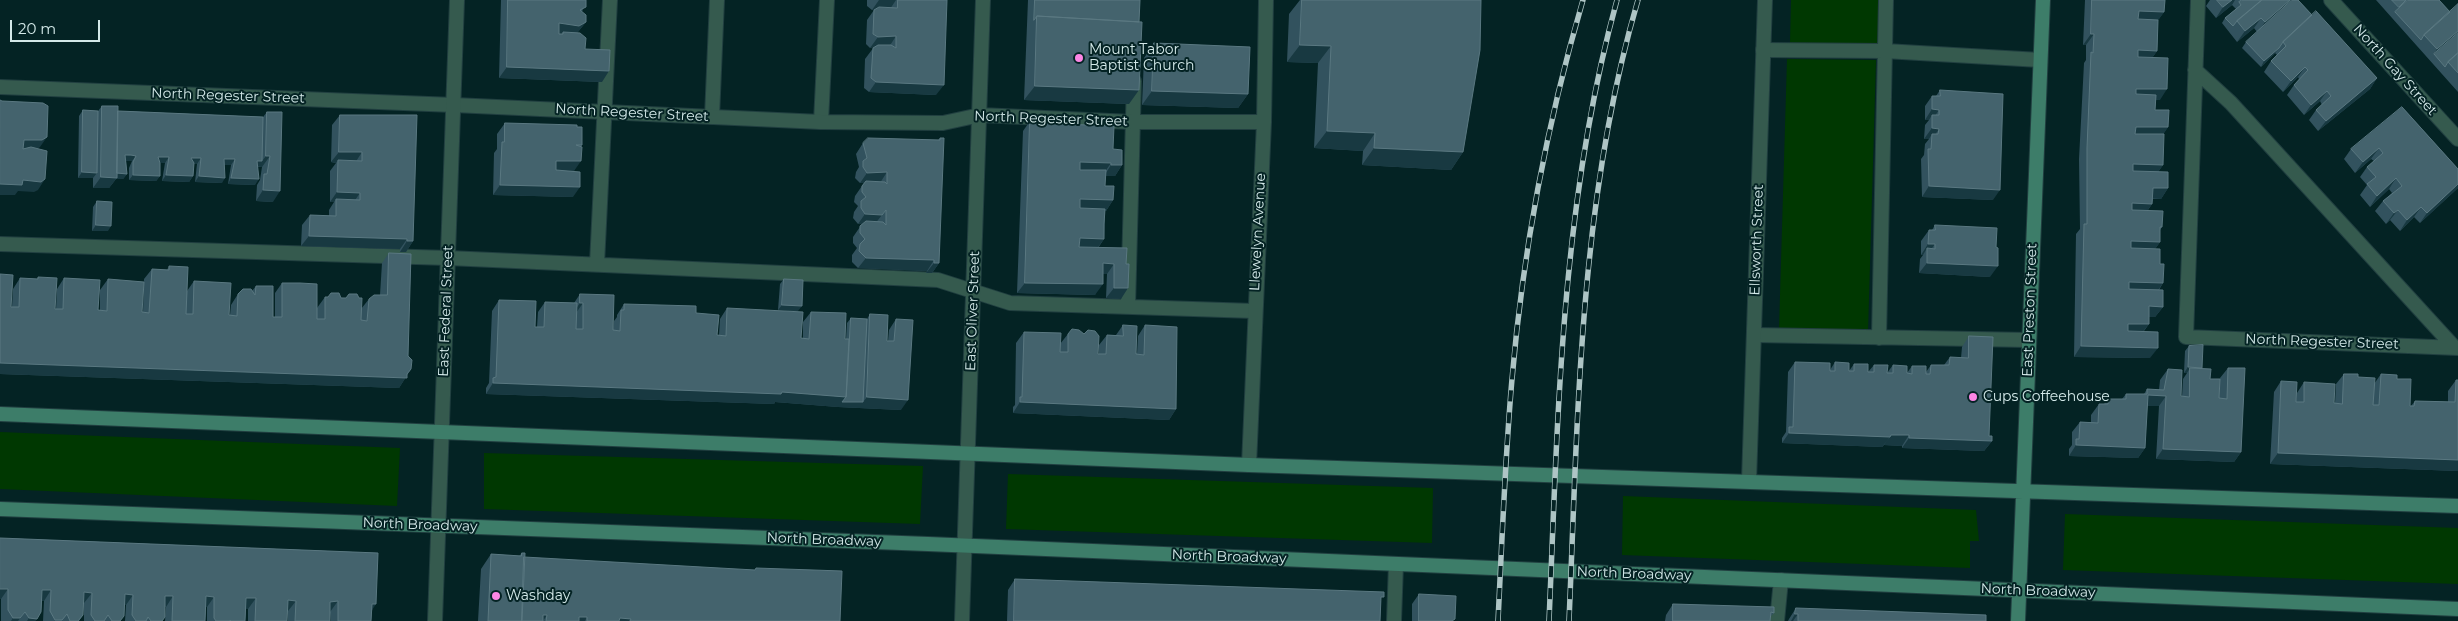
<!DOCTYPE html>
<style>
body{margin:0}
#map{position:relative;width:2458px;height:621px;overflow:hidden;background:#042324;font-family:Montserrat,sans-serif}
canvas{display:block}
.scale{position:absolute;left:10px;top:20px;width:90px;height:22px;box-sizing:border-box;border:2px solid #d4e9e9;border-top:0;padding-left:6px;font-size:15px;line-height:18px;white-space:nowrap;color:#d4e9e9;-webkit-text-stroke:4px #042324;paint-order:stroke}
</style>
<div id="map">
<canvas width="2458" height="621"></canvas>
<div class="scale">20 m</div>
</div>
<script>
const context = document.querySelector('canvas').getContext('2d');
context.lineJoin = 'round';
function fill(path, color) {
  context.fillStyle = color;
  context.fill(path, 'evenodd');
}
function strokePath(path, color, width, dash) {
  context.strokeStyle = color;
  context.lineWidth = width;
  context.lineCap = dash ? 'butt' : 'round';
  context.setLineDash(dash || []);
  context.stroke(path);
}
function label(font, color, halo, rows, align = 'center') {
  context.font = font + ' Montserrat,sans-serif';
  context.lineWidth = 4;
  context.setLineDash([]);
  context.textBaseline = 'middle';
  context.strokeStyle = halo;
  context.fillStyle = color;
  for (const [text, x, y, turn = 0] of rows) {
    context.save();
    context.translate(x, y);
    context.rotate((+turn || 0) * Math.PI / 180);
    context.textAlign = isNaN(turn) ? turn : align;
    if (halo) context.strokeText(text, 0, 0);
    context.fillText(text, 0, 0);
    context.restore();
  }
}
fill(new Path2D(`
 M1791,0H1879L1878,46L1790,43Z
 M1787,59L1876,60L1868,332L1779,329Z
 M0,432L400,448L397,506L0,489Z
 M484,453L923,466L920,524L484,509Z
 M1008,474L1433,488L1432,543L1006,529Z
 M1623,496L1976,510L1979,541H1970V568L1622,555Z
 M2065,514L2458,528V584L2063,570Z`), '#003801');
const service = new Path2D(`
 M2198,0L2186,337L2458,348
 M1763,50L1885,51L2040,60
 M2195,70L2231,103L2455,348
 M712,117L717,0
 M821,122L827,0
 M0,244L448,258L938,280L1010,303L1254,311
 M597,264L610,0
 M1128,306L1134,81
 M1754,335L2029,340
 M1879,338L1886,0
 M1394,621L1396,564
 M1777,621L1781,580`);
const minor = new Path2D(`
 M2331,0L2458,139
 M0,87L454,105L821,122L943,123L980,115L1132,122H1264
 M1249,465L1264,122L1266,0
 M1749,481L1765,0
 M962,621L983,0`);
const tertiary = new Path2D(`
 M435,621L457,0`);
const secondary = new Path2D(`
 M0,414L1249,465L2458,506
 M0,509L928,544L2458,609
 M2018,621L2043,0`);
strokePath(service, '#213f40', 16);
strokePath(minor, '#213f40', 16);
strokePath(tertiary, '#213f40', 16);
strokePath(secondary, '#213f40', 16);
strokePath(service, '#355a4e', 14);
strokePath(minor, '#355a4e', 14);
strokePath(tertiary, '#355a4e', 14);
strokePath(secondary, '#3d7d69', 14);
const rail = new Path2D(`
 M1498,621C1502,540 1505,459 1512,379C1523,251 1547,123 1583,0
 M1549,621C1558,413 1561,203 1617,0
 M1569,621C1578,413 1579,201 1638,0`);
strokePath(rail, '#aec5c5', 5.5);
strokePath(rail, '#042324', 4, [11]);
fill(new Path2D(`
 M501,0H586L582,12L586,22L577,33L602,82L499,78Z
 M867,0H947L936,95L869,92L864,88L865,59L874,47L870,48L866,44L867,20L874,10H872L867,6Z
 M1028,0H1140L1129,104L1024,100Z
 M1300,0H1481L1463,152L1451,170L1362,165L1363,151L1314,148L1318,63L1287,62L1289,14Z
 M2085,0H2165L2164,12L2158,20L2157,51L2152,58L2160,100H2156L2155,110L2168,127L2163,134V165L2158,172L2168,188L2161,199H2153L2152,204L2148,210L2162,227L2160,230V242L2155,249L2160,264L2163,283L2159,290L2163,307L2155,317H2149V324L2144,331L2150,358L2074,357L2076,234L2080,229L2079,159L2084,63L2086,60V45H2083Z
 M2210,0H2298L2312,15L2377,78L2370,89L2318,131L2309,120L2316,110L2322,105L2320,101L2304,115L2287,95L2294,85L2299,79L2298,77L2283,92L2264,72L2271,61L2277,55L2275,53L2261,67L2242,48L2246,42L2257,32L2254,28L2237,42L2222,23L2225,18L2236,9L2232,5L2216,18L2206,6Z
 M2376,0H2439L2450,12L2458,4V92Z
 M1154,43L1248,94L1238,108L1142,105L1144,58Z
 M1940,90L1993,200L1922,197L1921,159L1924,155L1925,144L1929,139H1924L1925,125L1929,120H1925V106L1932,96H1936Z
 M102,106L118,111L263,117L267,112L273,202L256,201L257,185L260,180L262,167H258L255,185L228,184L231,165H224L222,183L195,182L197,164L194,163L193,176L189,182L162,181L165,163L160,162V176L156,181L129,180V168L132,161H126L127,174L123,179H116L109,188H93V177V178H78L79,116L83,110L98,111Z
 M2402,107L2458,169V188L2420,223L2414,217L2400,231L2390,220L2386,224L2375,211L2383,201L2392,193L2389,189L2370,207L2360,195L2367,185L2360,177L2367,167L2374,161L2371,159L2355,173L2344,159L2351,149Z
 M340,115L413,241L406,252H400V249L301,246L302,225L310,215L329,216V210L334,202H330V171L336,163L331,162L332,125Z
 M1030,121L1035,123L1113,149L1122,165L1115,176H1105V186L1113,200L1106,211H1105L1104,239L1098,248H1127L1121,299L1106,298L1107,274H1103L1095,295L1017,293L1023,131Z
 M505,123L577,127L582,145L581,147L574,171L573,197L493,195L494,153L497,149V134Z
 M940,138L939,263L932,273H926L927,271L858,268L852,262V255L857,248L853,243V237L862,224H858L853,218L854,212L858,206L854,202L855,196L864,183H860L855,178L856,172L859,167L856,154L863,143L938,140Z
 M97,201L108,231H92L93,207Z
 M1935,225L1990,277L1919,273L1920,259L1923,255H1921V241L1929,230H1932Z
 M389,253L408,356L411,369L399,388L0,374V274L11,307H12L13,289L20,278L37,279L38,277L55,309H56L57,289L64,278L98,310H100V290L108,279L143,312L144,279L152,269L167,270L169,266L187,291L194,281L229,315H230L231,305L238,294L252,291L256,286L273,317H275V293L282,283L317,308L325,297L346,298L349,294L361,309L369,299L380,295L382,263Z
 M784,279L798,311L778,310L780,284Z
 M580,294L613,330L614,321L617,317V315L624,304L696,313L717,335H719L720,319L727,308L801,338H803V322L811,312L845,339H846L847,323L851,318L867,319L870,314L887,341H888L889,330L896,319L901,410L838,407L775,402L774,404L486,394V388L489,383L492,311L499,300L535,327H537L538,312L545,302L574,303Z
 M1123,325L1137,354L1138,336L1145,325L1176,409L1169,420L1013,413V407L1015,405L1016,343L1024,332L1060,344L1068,334H1084L1098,354H1099V345L1107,335H1116Z
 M1969,336L1989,436L1992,441L1984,451L1902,448V446L1884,445L1882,447L1782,443V438L1786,432L1788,372L1795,362L1830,370L1835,362L1849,371L1854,364L1868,372L1874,365L1887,373L1893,365L1907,373L1912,366L1926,372L1931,365H1944L1950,357L1961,358L1962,347Z
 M2189,346L2202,369L2210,379L2219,398L2220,378L2228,368L2241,452L2234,462L2156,459L2159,406H2147L2145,448L2138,458L2069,456V449L2072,445V432L2080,422H2091V415L2099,404H2104L2108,399H2122L2126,394H2144L2147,389L2159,390L2160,380L2168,369L2181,396L2182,397L2183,379L2187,373H2184L2185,351Z
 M2344,374L2358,377L2374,384L2381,374L2397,379L2410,406H2411L2415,401L2448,402V391L2456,380H2458V471L2270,464L2274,392L2281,381L2296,402L2297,393L2304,382L2335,403L2336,384Z
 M0,538L378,553L371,621H331L330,612V621H288V611H287V621H248V609H246L245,621H207V607H206L205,621H165L166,607H165L162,621H125L126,605H124L120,621H84V603H83V615L79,621H43L44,601H42L41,612L35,621H1V599H0Z
 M522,553L524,557L840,621H478L481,569L491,554L519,556Z
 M1015,579L1381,601L1380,621H1007L1008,590Z
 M1419,594L1453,621H1412V604Z
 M1673,604L1774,613L1770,617V621H1665L1666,615Z
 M1796,608L1986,621H1788L1789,619Z`), '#32525e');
fill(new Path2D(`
 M879,0H896L890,9L872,10Z
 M2232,0H2235L2232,5L2216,18L2223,7Z
 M2290,0H2293L2258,33L2265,22Z
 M2139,11L2164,12L2157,22H2131Z
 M2261,18L2254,28L2237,42L2245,31Z
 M586,22L578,32L572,37L563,32L561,35L552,33L559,23Z
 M2458,31V35L2434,54L2437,49Z
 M2091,34H2094L2086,45H2083Z
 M896,36L889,47L870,48L878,37Z
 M1300,45L1331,46L1318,63L1287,62Z
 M2279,48L2275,53L2261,67L2264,61Z
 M2138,50L2157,51L2150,61H2131Z
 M507,67L609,71L602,82L499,78Z
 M2305,67L2298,77L2283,92L2291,81Z
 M2377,78L2370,89L2318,131L2326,121Z
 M876,82L944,85L936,95L869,92Z
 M1035,86L1139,90L1129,104L1024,100Z
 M2136,89H2167L2160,100L2129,99Z
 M1152,91L1248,94L1238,108L1142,105Z
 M2327,91L2320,101L2304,115L2311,105Z
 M1932,109L1939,110L1932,120V115L1929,120H1925Z
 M2136,127H2168L2161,138L2128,137Z
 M1932,128L1939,129L1932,139V134L1929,139H1924Z
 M1327,131L1375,133L1363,151L1314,148Z
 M47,137L40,147L35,151L17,150L24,140Z
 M1374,148L1463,152L1451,170L1362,165Z
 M2379,148L2371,159L2355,173L2363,162Z
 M339,152H362L355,163L338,160L336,163L331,162Z
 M125,155L136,156L132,161H121Z
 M266,156H270L262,167L253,166L257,161H262Z
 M158,157H169L165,163L154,162Z
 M191,158H201L197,164L187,163Z
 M224,159H235L231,165H220Z
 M556,161H581L574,171L549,172Z
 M1080,162L1111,163L1104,173L1073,172Z
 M2133,164L2163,165L2156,175L2126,174Z
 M1111,165H1122L1115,176H1104Z
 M82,172L97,173L93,178H78Z
 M887,172L880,183H860L867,173Z
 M113,173L127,174L123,179H116L109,188H93L101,177Z
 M133,175L160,176L156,181L129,180Z
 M166,175L193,176L189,182L162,181Z
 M199,176L225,178L222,183L195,182Z
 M231,178L259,179L255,185L228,184Z
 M2396,178L2389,189L2370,207L2377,196Z
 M45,179L38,190L34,192L18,191L15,195H0V184L23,180Z
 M2458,184V188L2420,223L2427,213Z
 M500,185L580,187L573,197L493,195Z
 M1929,186L2000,190L1993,200L1922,197Z
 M2153,188H2168L2161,199L2146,198Z
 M263,190L280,191L273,202L256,201Z
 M337,192L360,193L353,203L336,199L334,202H330Z
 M1080,199L1113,200L1106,211L1073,210Z
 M2132,203L2152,204L2145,214H2125Z
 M2421,207L2414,217L2400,231L2407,220Z
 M886,210L874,225L858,224L865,214Z
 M2398,210L2390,220L2386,224L2394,213Z
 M96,225L111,226L108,231H92Z
 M309,236L407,239L400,249L301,246Z
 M1080,238L1104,239L1096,250L1072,249Z
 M407,241H413L406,252H400Z
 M2131,241L2160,242L2153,252L2124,251Z
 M1928,244H1935L1927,255V248L1923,255H1921Z
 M866,258L934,260L927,271L858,268Z
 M934,263H939L932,273H926Z
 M1103,263L1114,264L1107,274H1096Z
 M1927,263L1998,266L1990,277L1919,273Z
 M2129,282L2163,283L2156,293L2122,292Z
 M1025,283L1103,284L1095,295L1017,293Z
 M1114,288H1128L1121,299L1106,298Z
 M580,303H583L576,313H573Z
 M782,305L802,306L798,311L778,310Z
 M2149,306L2163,307L2155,317H2142Z
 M2128,324H2149L2141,334H2121Z
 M2081,346L2158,348L2150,358L2074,357Z
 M0,363L407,374L411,369L399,388L0,374Z
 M2188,367L2202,368L2198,374L2190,368L2187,373H2184Z
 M493,383L782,392L846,397L863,402L867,397L908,400L901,410L838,407L775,402L774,404L486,394Z
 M2148,395L2166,396L2159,406H2140Z
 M1020,402L1176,409L1169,420L1013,413Z
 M1789,433L1890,437L1882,447L1782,443Z
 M1891,435H1909L1902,446L1884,445Z
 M1909,438L1992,441L1984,451L1902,448Z
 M2076,445L2145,448L2138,458L2069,456Z
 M2163,449L2241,452L2234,462L2156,459Z
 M2278,453L2458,460V471L2270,464Z
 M0,589H8L1,599H0Z
 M42,590H51L44,601L35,600Z
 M84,592L92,593L84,603H77Z
 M125,594L133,595L126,605H117Z
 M165,596H173L166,607L158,606Z
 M206,596L214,597L207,607H199Z
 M246,598H256L248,609H239Z
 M288,600L296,601L288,611H280Z
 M338,601L330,612H322L330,602Z
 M372,604H376L369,615Z
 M25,612L18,621H11L13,618Z
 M1795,614H1798L1793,621H1791Z
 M543,615H547L543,621Z
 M579,617H587L585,621H577Z
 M29,618L37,619L35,621H27Z
 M620,618L631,619L629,621H618Z`), '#183941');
const building = new Path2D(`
 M508,0H586V7L580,10L586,15V22L579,26L559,23V34H563V32L580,33L586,38L585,49L610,50L609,71L507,67Z
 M898,0H947L944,85L876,82L871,78L873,48L878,45H891L896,48V36L878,37L873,34L874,10L879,7L897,8Z
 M1035,0H1140L1139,22L1037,16L1034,20Z
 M1302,0H1481L1480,50L1463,152L1374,148L1375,133L1327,131L1331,46L1300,45Z
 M2092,0H2165L2164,12L2139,11L2138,19L2158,20L2157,51L2138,50V57L2168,58L2167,89H2136V94L2156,95L2155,110H2169L2168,127H2136L2135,134H2164L2163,165L2133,164V171L2168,172V188H2153L2152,204L2132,203V210L2163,211L2162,227H2160V242L2131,241V248L2160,249V264H2164L2163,283L2129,282V289L2163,290V307L2149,306V324H2128V331L2158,332V348L2081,346L2084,224H2087V148L2091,52L2093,53L2094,34H2091Z
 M2217,0H2232L2223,7Z
 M2242,0H2262L2237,21L2233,26L2225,18L2241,5L2239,2Z
 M2262,0H2290L2265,22L2261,18L2245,31L2237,21Z
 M2292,0H2298L2312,15L2283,42L2279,48L2264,61L2246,42Z
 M2392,0H2406L2399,7Z
 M2408,0H2439L2450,12L2424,35L2421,40L2395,12Z
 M2458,4V31L2437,49L2424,35Z
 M2316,11L2377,78L2326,121L2316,110L2331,96L2327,91L2311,105L2294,85L2308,70L2305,67L2291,81L2271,61L2286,46L2283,42Z
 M1037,16L1142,22L1139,90L1035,86Z
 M2458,33V53L2448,62L2445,67L2434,54Z
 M1154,43L1250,47L1248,94L1152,91Z
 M2458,53V73L2448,62Z
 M1940,90L2003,94L2000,190L1929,186L1928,149H1931L1932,134H1938L1939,129L1932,128V115H1939V110L1932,109V96H1940Z
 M0,100L2,101L43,103L48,106L47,137L42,140H24L23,149L31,147L47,151L45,179L41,182L23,180L22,185L0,184Z
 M102,106H118L117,178L101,177Z
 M2402,107L2458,169V184L2427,213L2421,207L2407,220L2398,210L2394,213L2383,201L2402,186L2396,178L2377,196L2367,184L2376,177L2367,167L2383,153L2379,148L2363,162L2351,149Z
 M83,110L98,111L97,173L82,172Z
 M118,111L263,117L262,161H257L259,179L231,178L235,159H224L225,178L199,176L201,158H191L194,163L193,176L166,175L169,157H158L160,163V176L133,175V162L136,156L131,155H125L127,174L117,173Z
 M267,112H282L280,191L263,190L264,174H267L270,156H266Z
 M340,115H417L413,241H407V239L309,236L310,215L336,216V199L360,200V193L337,192L338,160L362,161V152H339Z
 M1030,121H1036L1035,123L1114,126L1113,149L1122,150V165H1111V163L1080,162V170H1106L1105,186H1114L1113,200L1080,199V208L1105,209L1104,224V239L1080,238L1079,247L1127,248L1126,264H1129L1128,288H1114V264L1103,263V284L1025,283Z
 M505,123L577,125V127H582V145H576L582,147L581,161H556V170L580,172V187L500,185L502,142H504Z
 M868,138L940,140V138H944L939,263H934V260L866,258L859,251L860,244L865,239L860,233V226L866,221L883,222L886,225V210L882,215L865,214L861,208V201L866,197L862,192V186L866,181L885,182L887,184V172L867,173L863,167V161L867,158L863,143Z
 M97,201L112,202L111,226L96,225Z
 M1935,225L1997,228L1996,247L1998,248V266L1927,263V248L1935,249V244H1928L1929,230H1935Z
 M389,253L411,254L408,356L412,360L411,369L407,374V378L0,363V274L13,275L11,307H19L20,278L38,279V277L57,278L55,309H63L64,278L100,280L98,310L107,311L108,279L144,282L142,312L149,313L152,269L169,270V266L188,267L186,314H193L194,281L231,283L229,315L237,316L238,294L243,289H251L255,295L256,286H273V317H282V283H300L317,284V319H325V297H328L331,293H339L341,298H346L349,294H357L359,298H362L361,320L367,321L369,299L374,295H387Z
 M784,279L803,280L802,306L782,305Z
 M580,294L614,295L613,330L620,331L621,310H624V304L696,306V313L719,315L717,335L726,336L727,308L803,312L801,338L809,339L811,312L846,313L845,339H849L846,397L782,392L781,394L493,383V378L496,377L499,300L536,301L535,327H544L545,302L577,303L576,329H583V303H580Z
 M870,314L888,315L887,341H894L896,319L913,320L908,400L867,397Z
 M851,318L867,319L863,402H842L846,397Z
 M1123,325L1137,326L1136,354L1144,355L1145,325L1177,327L1176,409L1020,402V397H1022L1024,332L1061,333L1060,352H1068V334L1072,329L1079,330L1084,334L1088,330L1095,331L1099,336L1098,354H1106L1107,335L1123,336Z
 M1969,336L1993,337L1989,436H1992V441L1909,438V435H1891L1890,437L1789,433V427H1793L1795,362L1830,363V371H1835V362L1849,363V371H1854V364H1868V372H1874V365H1888L1887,373H1893V365L1907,366V373L1912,374V366H1926V374H1930L1931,365H1949L1950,357L1968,358Z
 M2203,345L2202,368L2188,367L2189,346Z
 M2190,368L2211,369L2210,379H2220L2219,398L2227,399L2228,368H2245L2241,452L2163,449L2166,396L2148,395L2145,448L2076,445V439H2079L2080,422L2098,423L2099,404H2108V399H2126V394H2147V389L2164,390L2168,369L2182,370L2181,396L2189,397Z
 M2344,374H2358V377L2375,378L2373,405H2379L2381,374L2397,375V379H2411L2410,406H2414L2415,401L2455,402L2456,380H2458V460L2278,453L2281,381L2297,382L2296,402H2304V382L2335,384L2334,403L2342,404Z
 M0,538L378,553L376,604H372L371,621H338V601L330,602V621H295L296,601L288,600L287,621H255L256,598H246L245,621H231L230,620V621H216L214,618V597L206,596L205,621H172L173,596H165V617L162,621H151L148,617L146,621H136L132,615L133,595L125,594L124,616L120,621H112L108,615L104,621H95L91,615L92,593L84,592L83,615L78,621H70L67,614L62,620H55L50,611L51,590H42L41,612L37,619L29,618L25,612L20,618H13L8,610V589H0Z
 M522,553H525L522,621H488L491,554L521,556Z
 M524,557L755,570L756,568L842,571L840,621H630L631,619L620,618L619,621H587V617H579V621H546L547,615H543V621H522Z
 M1015,579L1384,592V597H1381L1380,621H1014Z
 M1419,594L1456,596L1455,619L1452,621H1419Z
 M1673,604L1774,607V613L1771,612L1770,621H1673Z
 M1796,608L1986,615V621H1798V614H1795Z`);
fill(building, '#44636d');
strokePath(building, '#5a7881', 1);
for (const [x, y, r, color] of [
 [1079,58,5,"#fc86e4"],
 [1973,397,5,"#fc86e4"],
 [496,596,5,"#fc86e4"]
]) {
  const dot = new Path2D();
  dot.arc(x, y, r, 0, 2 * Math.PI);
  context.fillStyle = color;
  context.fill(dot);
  strokePath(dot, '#042324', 2);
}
label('14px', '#d4e9e9', '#042324', [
 ["Mount Tabor",1089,50],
 ["Baptist Church",1089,66],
 ["Cups Coffeehouse",1983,397],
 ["Washday",506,596]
], 'left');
label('14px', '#d4e9e9', '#042324', [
 ["North Gay Street",2395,70,48],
 ["North Regester Street",228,96,2],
 ["North Regester Street",632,113,3],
 ["North Regester Street",1051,119,2],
 ["Llewelyn Avenue",1258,232,-87],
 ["Ellsworth Street",1757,240,-88],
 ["East Preston Street",2030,310,-88],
 ["East Federal Street",446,311,-88],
 ["East Oliver Street",973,311,-88],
 ["North Regester Street",2322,342,2],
 ["North Broadway",420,525,2],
 ["North Broadway",824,540,2],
 ["North Broadway",1229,557,2],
 ["North Broadway",1634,574,2],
 ["North Broadway",2038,591,2]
]);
</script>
